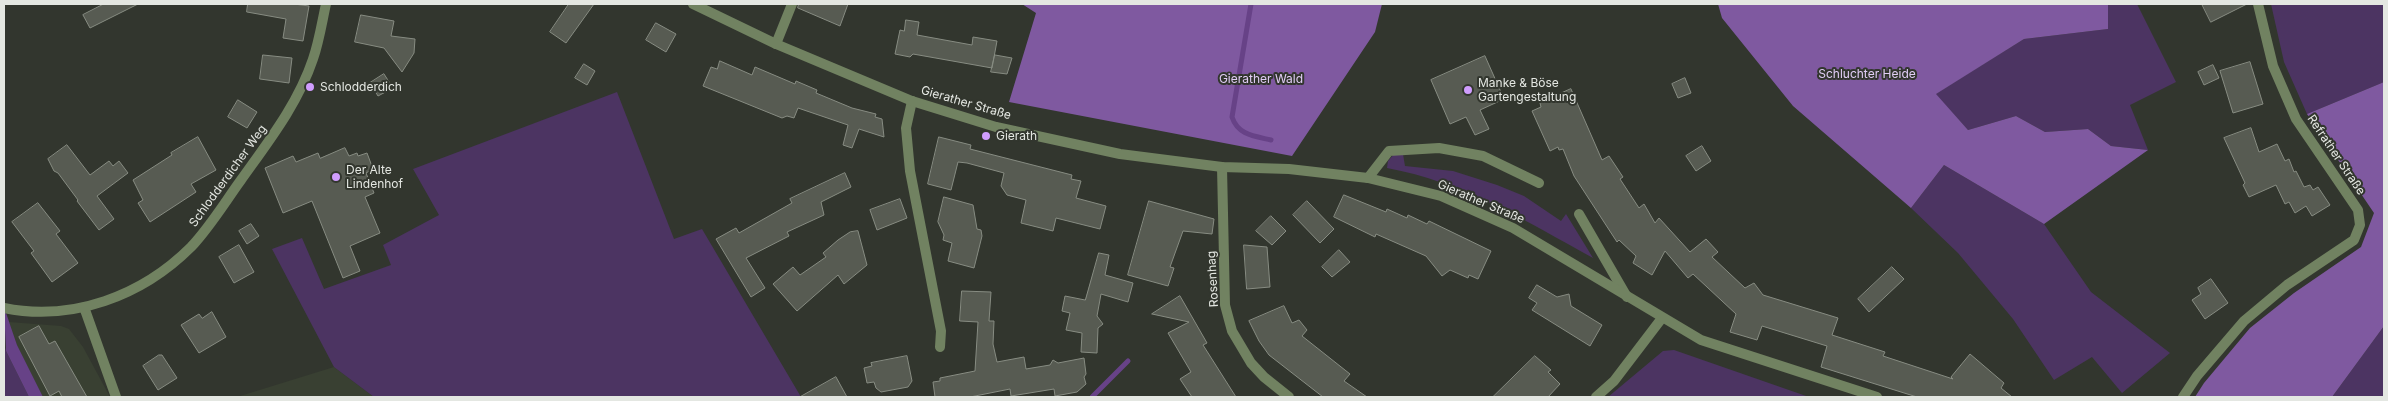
<!DOCTYPE html>
<meta charset="utf-8">
<style>
body{margin:0}
#map{position:relative;width:2388px;height:401px;overflow:hidden;background:#32362e;font-family:Inter,sans-serif}
canvas{display:block}
.frame{position:absolute;inset:0;border:5px solid #e4e7e2;pointer-events:none}
</style>
<div id="map">
<canvas width="2388" height="401"></canvas>
<div class="frame"></div>
</div>
<script>
const context = document.querySelector('canvas').getContext('2d');
context.lineJoin = 'round';
function fill(path, color) {
  context.fillStyle = color;
  context.fill(path, 'evenodd');
}
function strokePath(path, color, width, dash) {
  context.strokeStyle = color;
  context.lineWidth = width;
  context.lineCap = dash ? 'butt' : 'round';
  context.setLineDash(dash || []);
  context.stroke(path);
}
function label(font, color, halo, rows, align = 'center') {
  context.font = font + ' Inter,sans-serif';
  context.lineWidth = 4;
  context.setLineDash([]);
  context.textBaseline = 'middle';
  context.strokeStyle = halo;
  context.fillStyle = color;
  for (const [text, x, y, turn = 0] of rows) {
    context.save();
    context.translate(x, y);
    context.rotate((+turn || 0) * Math.PI / 180);
    context.textAlign = isNaN(turn) ? turn : align;
    if (halo) context.strokeText(text, 0, 0);
    context.fillText(text, 0, 0);
    context.restore();
  }
}
fill(new Path2D(`
 M9,322L61,326L69,329L83,347L110,397H43L17,345Z
 M334,367L374,397H237Z`), '#394032');
fill(new Path2D(`
 M2108,4H2137L2176,82L2130,105L2148,150L2111,146L2088,129L2045,132L2016,116L1968,130L1935,94L2024,39L2108,29Z
 M2271,4H2384V82L2307,114L2284,62Z
 M617,92L674,239L702,229L801,397H374L334,367L272,249L302,238L324,289L391,265L383,245L439,215L413,169Z
 M1394,154H1403L1405,166L1453,171L1497,185L1524,196L1561,221L1566,214L1593,258C1526,221 1463,182 1387,168L1388,161Z
 M1944,165L2044,224L2091,292L2170,353L2122,393L2092,357L2054,380L2013,319L1958,253L1911,208Z
 M2384,326V397H2332Z
 M4,344L6,351L29,397H4Z
 M1674,350L1809,397H1608L1663,351Z`), '#4c3462');
fill(new Path2D(`
 M1022,4H1382L1375,32L1292,156L1009,102L1036,13Z
 M1718,4H2108V29L2024,39L1936,94L1968,130L2016,116L2045,132L2088,129L2111,146L2148,150L2044,224L1944,165L1911,208L1793,106L1722,18Z
 M2384,82V326L2332,397H2195L2204,383L2250,328L2294,293L2361,247L2374,213L2307,114Z`), '#7f59a0');
fill(new Path2D(`
 M4,307L17,345L43,397H29L6,351Z`), '#674287');
strokePath(new Path2D(`
 M1251,4L1232,117C1238,135 1254,136 1271,140
 M1092,397L1128,361`), '#674287', 5);
const building = new Path2D(`
 M104,4H138L90,28L83,15Z
 M248,4H294L309,6L303,41L283,38L286,19L247,12Z
 M569,4H594L566,43L550,32Z
 M799,4H848L840,26L798,8Z
 M2202,4H2247L2211,22Z
 M361,15L394,21L391,36L415,39L414,53L402,72L384,48L355,42Z
 M906,20L919,22L917,35L972,45L973,37L997,41L992,68L913,54L910,57L895,54L900,30L904,31Z
 M656,23L676,34L666,52L646,40Z
 M263,55L292,58L289,83L260,79Z
 M995,55L1012,58L1007,74L991,72Z
 M1485,56L1504,99L1480,110L1489,129L1475,135L1466,117L1450,124L1431,80Z
 M720,61L752,75L755,67L795,84L796,81L817,90L816,93L852,108L876,114L875,117L882,119L884,137L859,129L852,148L843,145L848,125L798,108L794,118L787,116L782,118L703,86L711,67L717,69Z
 M2250,62L2263,104L2233,113L2220,71Z
 M584,64L595,71L587,85L575,78Z
 M2213,65L2219,78L2204,85L2198,72Z
 M384,74L393,88L378,96L370,83Z
 M1685,78L1691,93L1678,98L1672,84Z
 M1571,89L1602,160L1609,156L1623,177L1620,179L1639,208L1644,204L1655,223L1659,218L1690,252L1706,239L1718,252L1712,257L1745,288L1754,283L1763,295L1838,318L1832,335L1885,352L1883,356L1953,379L1951,377L1970,354L2004,383L2001,388L2012,397H1917L1821,367L1827,346L1762,326L1757,340L1730,332L1736,314L1693,274L1688,278L1665,251L1652,275L1633,263L1636,256L1619,240L1617,242L1574,176L1563,149L1559,150L1558,147L1550,151L1532,111L1541,107L1540,103Z
 M238,100L257,112L247,128L228,117Z
 M2251,128L2259,152L2277,144L2285,161L2289,159L2294,172L2296,171L2304,187L2310,185L2313,190L2318,187L2330,205L2312,216L2306,206L2295,213L2289,202L2285,204L2276,185L2249,197L2243,185L2245,183L2224,138Z
 M198,137L216,170L191,184L196,192L150,222L138,203L143,200L133,180L172,155L171,153Z
 M939,137L971,145L970,149L1072,175L1071,179L1081,181L1076,198L1106,206L1100,229L1056,218L1053,231L1021,223L1026,200L1007,195L1001,186L1004,173L967,163L958,162L951,190L928,184Z
 M67,145L90,175L109,161L113,166L119,161L128,173L97,196L114,219L99,230L77,201L78,200L58,173L54,171L48,159Z
 M1702,146L1711,161L1696,171L1686,156Z
 M345,148L349,156L357,153L358,156L367,153L373,169L366,173L374,193L365,197L380,233L350,246L360,271L343,278L312,201L283,213L265,168L293,156L296,162L318,153L320,158Z
 M845,173L851,187L821,202L824,215L787,232L789,236L746,258L765,288L751,297L716,239L736,228L739,233L792,203L790,199Z
 M1344,195L1386,212L1387,209L1407,218L1408,215L1427,224L1429,221L1491,251L1478,279L1469,275L1468,278L1450,270L1442,276L1426,256L1376,234L1375,237L1334,217Z
 M944,197L973,205L977,229L981,230L982,236L974,268L948,261L952,243L943,240L944,235L938,222Z
 M900,199L907,218L877,230L870,210Z
 M1149,201L1214,219L1212,234L1183,231L1170,267L1174,268L1168,286L1128,275Z
 M1307,201L1334,229L1320,243L1293,215Z
 M38,203L60,231L56,234L78,263L52,282L31,253L34,251L12,222Z
 M1271,216L1286,231L1272,245L1256,231Z
 M251,224L259,236L247,244L239,231Z
 M858,231L867,265L844,284L838,275L797,311L773,284L793,267L800,275L826,257L823,253L838,240L850,232Z
 M239,245L254,272L234,283L219,257Z
 M1244,245L1267,247L1270,287L1247,289Z
 M1339,250L1350,262L1332,277L1322,267Z
 M1099,253L1109,255L1105,275L1133,283L1128,302L1101,294L1097,316L1103,324L1098,328L1097,353L1081,352L1082,333L1066,330L1070,313L1062,311L1065,296L1085,300Z
 M1892,267L1904,279L1869,312L1858,299Z
 M2211,279L2228,303L2205,319L2192,300L2201,294L2198,288Z
 M1537,285L1557,297L1569,294L1571,306L1602,325L1590,346L1532,310L1537,303L1529,298Z
 M962,291L991,292L989,321H994L993,344L997,362L1024,357L1026,369L1050,365L1053,360L1058,363L1084,358L1086,374L1084,377L1086,384L1077,392L1055,396L1054,389L1011,396L1010,389L970,397H935L933,382L940,381V378L975,371L978,322L960,321Z
 M1180,296L1207,343L1203,345L1236,397H1192L1180,379L1191,372L1168,333L1189,322L1152,314Z
 M1284,306L1292,323L1299,320L1307,330L1302,336L1350,374L1344,381L1367,397H1323L1269,355L1259,341L1249,321Z
 M212,312L226,337L199,353L181,325L199,314L202,318Z
 M39,326L49,344L55,341L87,397H62L59,391L50,396L19,337Z
 M159,355H162L177,378L158,390L143,366Z
 M907,356L912,381L908,387L881,392L876,388L874,382L867,383L864,368L872,366L871,363Z
 M1535,356L1551,370L1548,372L1560,384L1548,397H1493Z
 M836,377L847,397H800Z`);
fill(building, '#575b52');
strokePath(building, '#878c82', 1);
strokePath(new Path2D(`
 M776,44L792,4
 M912,101L906,128L910,171L941,331L940,347
 M1222,167L1225,305L1232,331L1251,363L1264,377L1289,397
 M1368,178L1389,151L1439,148L1483,156L1539,183
 M1579,214L1627,297
 M84,307L116,397
 M4,308C72,322 142,296 191,247C210,227 225,202 241,180C268,142 298,104 313,59C319,42 322,22 326,4
 M1596,397L1614,381L1662,318
 M2183,397L2197,376L2244,321L2287,285L2354,240L2360,225L2358,210L2296,119L2273,66L2258,4`), '#718261', 10);
strokePath(new Path2D(`
 M693,4L776,44L912,101L996,127L1120,154L1222,167L1289,169L1368,178L1441,196L1513,228L1701,340L1877,397`), '#718261', 10);
for (const [x, y, r, color] of [
 [310,87,5,"#d09dfe"],
 [1468,90,5,"#d09dfe"],
 [986,136,5,"#d09dfe"],
 [336,177,5,"#d09dfe"]
]) {
  const dot = new Path2D();
  dot.arc(x, y, r, 0, 2 * Math.PI);
  context.fillStyle = color;
  context.fill(dot);
  strokePath(dot, '#32362e', 2);
}
label('12px', '#e1cdf5', '#32362e', [
 ["Schluchter Heide",1867,74],
 ["Gierather Wald",1261,79]
]);
label('12px', '#e4e7e2', '#32362e', [
 ["Manke & Böse",1478,83],
 ["Gartengestaltung",1478,97],
 ["Schlodderdich",320,87],
 ["Gierath",996,136],
 ["Der Alte",346,170],
 ["Lindenhof",346,184]
], 'left');
label('12px', '#e4e7e2', '#32362e', [
 ["Gierather Straße",966,103,16],
 ["Refrather Straße",2336,155,56],
 ["Schlodderdicher Weg",228,176,-54],
 ["Gierather Straße",1481,202,23],
 ["Rosenhag",1213,279,-93]
]);
</script>
